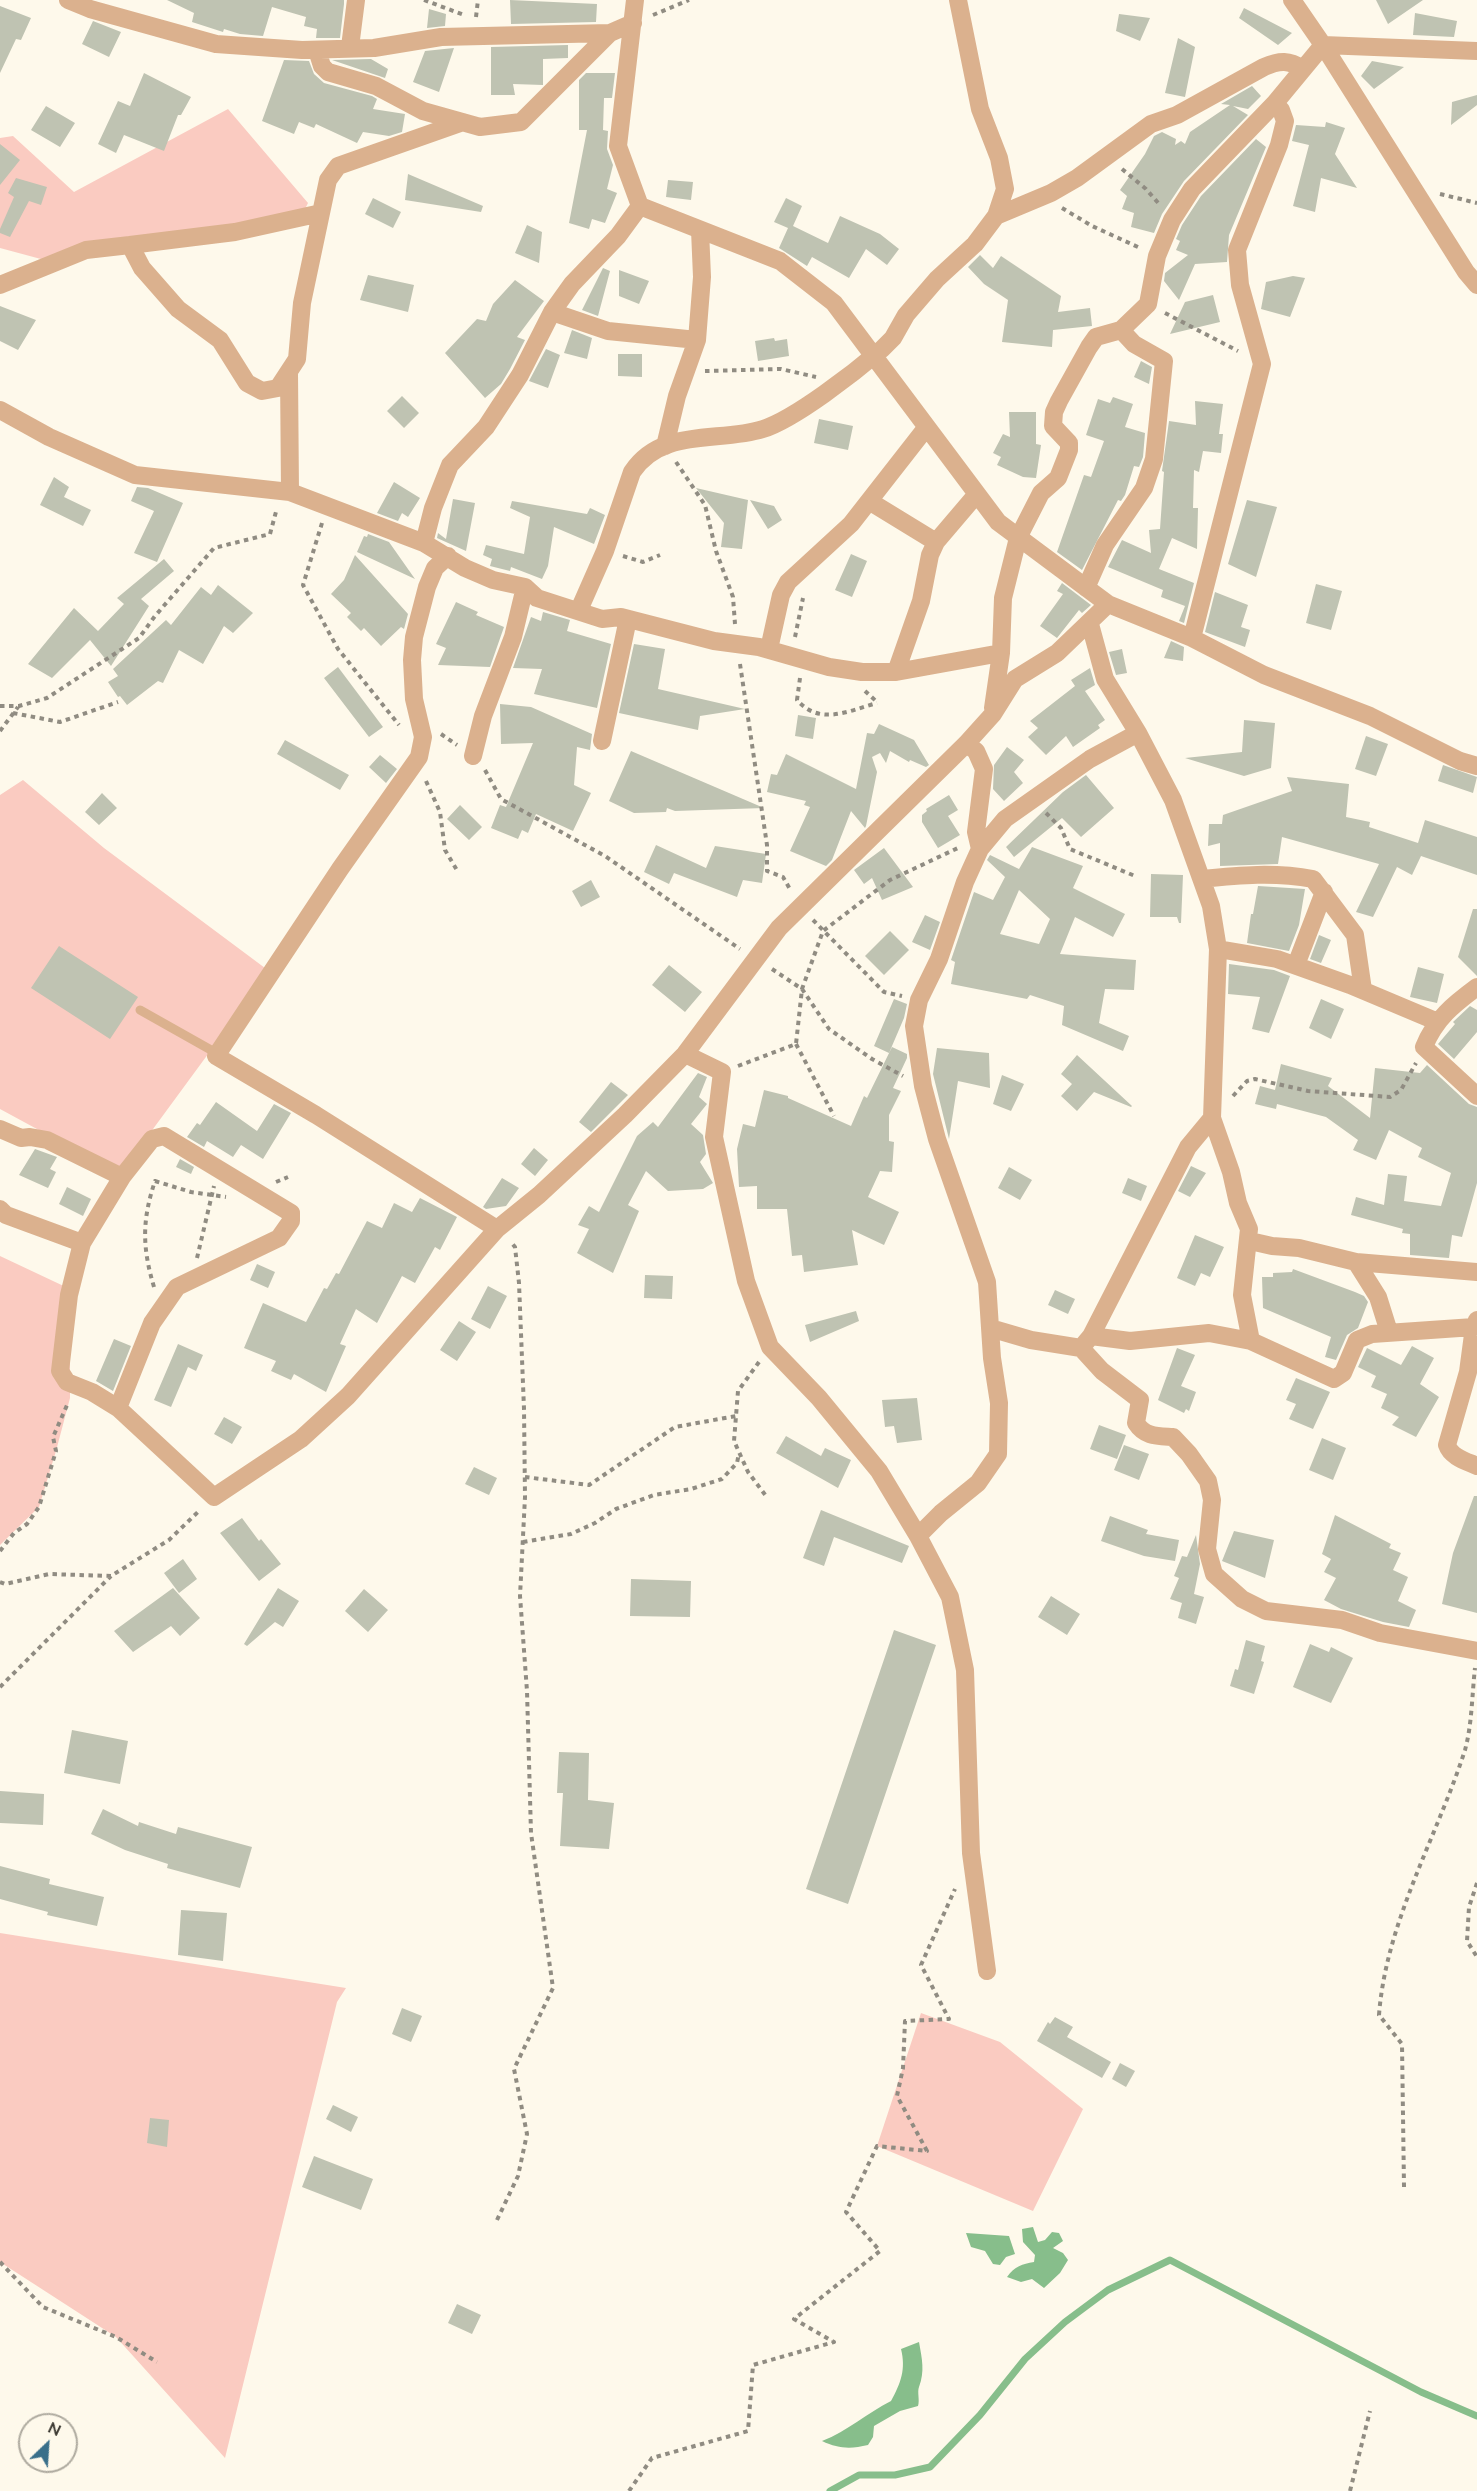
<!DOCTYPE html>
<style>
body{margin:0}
#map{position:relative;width:1477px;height:2491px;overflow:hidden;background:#fef9eb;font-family:Mulish,sans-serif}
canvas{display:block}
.north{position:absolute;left:18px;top:2413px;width:60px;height:60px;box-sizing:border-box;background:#fef9eb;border:2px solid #aeaa9f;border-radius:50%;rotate:25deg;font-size:16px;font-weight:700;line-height:24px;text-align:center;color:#36332c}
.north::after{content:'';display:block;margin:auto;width:21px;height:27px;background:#396f8a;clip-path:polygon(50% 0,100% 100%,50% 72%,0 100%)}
</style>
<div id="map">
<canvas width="1477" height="2491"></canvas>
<div class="north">N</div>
</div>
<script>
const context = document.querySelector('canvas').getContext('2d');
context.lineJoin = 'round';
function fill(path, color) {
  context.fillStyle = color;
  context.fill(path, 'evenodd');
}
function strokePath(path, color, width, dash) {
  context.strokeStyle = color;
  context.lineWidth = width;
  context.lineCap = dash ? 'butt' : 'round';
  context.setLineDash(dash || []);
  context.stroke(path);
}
fill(new Path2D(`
 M228,109L308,203L301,217L52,262L0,248V138L13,136L74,192Z
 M23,780L104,848L269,971L120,1174L0,1109V795Z
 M0,1256L70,1289V1398L56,1451L39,1507L0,1545Z
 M0,1933L346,1988L337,2002L225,2458L116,2337L0,2262Z
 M921,2013L1000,2042L1083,2109L1033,2211L877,2146Z`), '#facbc1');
fill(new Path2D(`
 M1033,2227L1038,2242L1045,2240L1052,2232L1059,2233L1063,2241L1053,2248L1063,2253L1068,2260L1060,2273L1044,2288L1032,2279L1021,2282L1007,2277C1015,2266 1022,2264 1034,2262L1035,2255L1023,2242L1022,2229Z
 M966,2233L1009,2236L1015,2254L1006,2257L1000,2265L993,2264L985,2251L971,2247Z
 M919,2342C922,2359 925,2371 919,2387C917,2392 920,2400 918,2406L900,2411L874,2426L873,2437L868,2445C851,2449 839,2449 822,2441C848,2431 867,2413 891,2401C901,2383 906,2369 901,2349Z`), '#87be8b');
strokePath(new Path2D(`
 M830,2491L859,2475H895L930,2467L980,2415L1025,2359L1065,2322L1108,2290L1170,2260L1421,2392L1477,2416`), '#87be8b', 7);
fill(new Path2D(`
 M167,0H344V4L340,38H316L317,29L304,26L306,17L272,7L263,36L240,34L224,29L223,32L192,22L194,13Z
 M510,0L597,4L596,22L511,24Z
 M1376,0H1423L1388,24Z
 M0,6L31,18L21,40L16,39L0,73Z
 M1244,8L1292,33L1278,45L1239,18Z
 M429,9L446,14L445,26L427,28Z
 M1415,13L1457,21L1454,37L1413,35Z
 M1119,14L1150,18L1140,41L1116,31Z
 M93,21L121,32L109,57L82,44Z
 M1178,38L1195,47L1185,97L1165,93Z
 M568,45V58L543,59V85L513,84L515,95H491V47Z
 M454,48L439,92L413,82L425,51Z
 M371,59L388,69L385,78L332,60Z
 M284,60L309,61L314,74L324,83L372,96L377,99L373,109L405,114L402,132L389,136L363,132L357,143L316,124L314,128L299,122L294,134L262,121Z
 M1372,61L1404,67L1374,89L1361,76Z
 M144,73L191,97L181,115H178L164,151L124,135L116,153L98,144L118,101L130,106Z
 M586,73H615L612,98H604L603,130L608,131L607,149L613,165L607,189L617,193L605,223L592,219L589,229L569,223L587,130H579V80Z
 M1252,86L1261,96L1248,109L1233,106L1248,115L1184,181L1162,214L1154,233L1131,227L1134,213L1122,209L1127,196L1120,190L1145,154L1154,136L1162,132L1176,139L1175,145L1181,141L1185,144L1190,132L1230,105L1221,104Z
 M1477,95V105L1451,125L1452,102Z
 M46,106L75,123L60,147L31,130Z
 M1326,122L1345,128L1335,154L1357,188L1321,178L1315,212L1293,206L1309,145L1292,141L1296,125L1325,127Z
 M1256,139L1266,147L1229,235L1227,262L1195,264L1179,300L1164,281L1165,273L1188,255L1176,250L1180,241L1176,239L1182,225L1201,196Z
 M0,144L20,160L0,185Z
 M408,174L483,206L481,212L405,200Z
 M16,178L47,187L41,205L29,201L10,237L0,233V229L14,197L8,193Z
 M668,180L693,182L691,200L666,197Z
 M373,198L401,212L393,228L365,214Z
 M786,198L802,206L793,226L828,243L840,216L880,234L899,249L887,265L866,249L849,278L812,257L807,266L779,248L788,228L774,222Z
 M527,225L542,232L539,263L515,253Z
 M980,255L993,268L1001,256L1061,296L1058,312L1090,308L1092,326L1053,330L1052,347L1002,342L1008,300L984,284L968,267Z
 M603,268L610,271L598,316L582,310Z
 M619,270L649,281L639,304L619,296Z
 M368,275L414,285L408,312L360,300Z
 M1293,276L1305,278L1290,317L1261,309L1266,282Z
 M515,280L544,301L517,337L525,340L510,369L501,384L485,398L445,353L477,319L486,321L493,304Z
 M1213,295L1220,322L1170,334L1185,302Z
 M0,306L36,320L18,350L0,341Z
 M572,330L592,338L587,359L564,353Z
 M774,338L775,341L787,339L789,356L758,361L755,341Z
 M546,349L560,355L548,388L529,381Z
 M618,354H642V377L618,376Z
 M1141,361L1152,367L1149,384L1134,377Z
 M402,396L419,413L404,428L387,411Z
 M1113,397L1133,404L1125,427L1145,433L1143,457L1139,467L1134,466L1125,495L1121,501L1118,500L1082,570L1057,552L1084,475L1091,477L1104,441L1086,435L1098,399L1110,403Z
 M1195,401L1223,404L1219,434H1223L1221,453L1203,451L1199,472L1194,470L1193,508H1198L1197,549L1172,538L1159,569L1194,583L1184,623L1179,621L1185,606L1161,597L1163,590L1108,567L1122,540L1151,553L1149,530L1160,529L1164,472L1162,471L1169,421L1196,425Z
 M1009,412H1036V444L1041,445L1036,478L1023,477L997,465L1001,457L993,453L1003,434L1010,437Z
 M819,419L853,426L848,450L814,443Z
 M54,477L69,487L64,497L91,510L83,526L40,505Z
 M394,482L420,498L408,517L402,513L398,521L377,513Z
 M137,487L148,488L183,503L157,562L134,553L154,511L131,501Z
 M696,488L748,500L742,549L721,547L724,523Z
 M453,499L475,503L466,551L437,538L438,533L446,539Z
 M750,500L774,506L782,520L768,529Z
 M1247,500L1277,507L1256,577L1228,564Z
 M512,501L587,514L590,508L605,515L594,544L554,527L548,566L542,579L511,567L510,571L490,566L492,559L483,555L486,545L524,554L530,517L510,508Z
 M368,534L389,542L415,579L357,552L364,536L367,537Z
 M851,554L867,561L852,597L835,590Z
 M355,555L408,614L404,629L401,627L381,646L364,628L361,631L347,617L351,613L331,594L344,580Z
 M164,559L174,571L141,599L149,606L111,666L90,640L52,678L28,664L74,608L98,631L124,604L117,598Z
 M1062,583L1091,605L1082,613L1079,610L1057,638L1040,626L1063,594L1057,591Z
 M1316,584L1342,591L1331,630L1306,623Z
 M218,585L253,613L233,633L224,626L203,664L179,650L163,683L158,681L127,705L120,696L118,697L108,682L118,676L113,669L166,620L171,625L201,587L211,595Z
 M1215,592L1248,605L1241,627L1250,630L1245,647L1205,632Z
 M456,602L478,612L476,615L504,627L490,667L438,665L446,648L436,644Z
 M543,612L570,620L567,631L611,644L597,708L534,694L542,669L513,668L531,617L541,621Z
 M1171,641L1184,647L1183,661L1164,658Z
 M634,644L665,649L658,689L745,709L700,716L698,730L619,713Z
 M1122,649L1127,673L1116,675L1109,652Z
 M338,667L383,727L369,737L324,678Z
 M1090,668L1095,685L1085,691L1105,720L1098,725L1100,728L1073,747L1066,736L1046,755L1028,737L1038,728L1030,721L1075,686L1071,680Z
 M500,704L531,707L592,734L590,750L577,747L574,785L591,793L573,831L536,814L528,833L522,830L518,839L491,828L500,805L506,807L533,743L501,744Z
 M798,715L816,718L813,739L795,736Z
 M1244,720L1275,723L1271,768L1244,776L1185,758L1242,752Z
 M879,724L914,740L929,765L926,767L910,760L909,762L890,751L886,763L880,753L872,757L877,772L866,826L865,828L851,811L832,860L826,866L790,851L810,807L804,805L806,801L767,792L771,774L777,775L786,754L856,789L867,733L874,734Z
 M1366,736L1388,744L1376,776L1355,769Z
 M285,740L349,775L340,790L277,754Z
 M1007,747L1024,760L1014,772L1023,783L1004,801L993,789L994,765Z
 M631,751L764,808L675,811L667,808L666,812L634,813L609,801Z
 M380,755L397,769L386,783L369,767Z
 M1443,765L1477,777L1473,793L1438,781Z
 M1086,775L1114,808L1081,837L1062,818L1014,857L1006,847L1063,792Z
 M1287,777L1349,784L1346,817L1370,822L1369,827L1418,843L1425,820L1477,837V875L1421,856L1412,875L1397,867L1373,917L1356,912L1379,864L1282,837L1278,864L1220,866V843L1208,846L1209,824H1222L1223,815L1292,791Z
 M102,793L117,808L99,825L85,812Z
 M949,795L958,810L948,816L960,835L938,848L922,822V815L927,811L926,809Z
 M460,805L482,827L469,840L447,819Z
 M656,845L706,868L715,846L766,854L762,883L743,880L737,897L674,873L669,884L644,872Z
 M1032,847L1083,866L1073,888L1125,914L1113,937L1075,917L1060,954L1136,960L1134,990L1105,989L1099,1023L1129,1036L1123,1051L1062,1025L1064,1006L1030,995L1027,999L951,984L955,962L951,960L974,892L993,900L1005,877L987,860L990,855L1019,869ZM1019,890L1050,919L1039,944L1000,934Z
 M884,848L913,887L882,900L872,878L864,884L854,870Z
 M1151,874L1183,875L1181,923H1179L1177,917H1150Z
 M591,880L600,897L581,907L572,891Z
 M1258,886L1305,889L1299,925L1289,951L1247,943L1251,914H1253Z
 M1473,909H1477V976L1458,957Z
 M925,915L940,922L930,950L912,942Z
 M890,931L909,950L884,975L865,956Z
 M1319,935L1331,940L1321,963L1310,959Z
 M59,946L138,997L110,1039L31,988Z
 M1229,964L1274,970L1290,976L1269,1033L1252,1029L1260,997L1228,994Z
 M669,965L702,992L685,1012L652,985Z
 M1418,967L1444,974L1437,1003L1410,997Z
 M894,999L907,1004L904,1018L889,1053L874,1046Z
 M1321,999L1344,1009L1331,1039L1309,1028Z
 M1470,1006L1477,1010V1032L1454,1059L1438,1044L1455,1024L1453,1022Z
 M892,1047L907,1054V1058L893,1088L901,1091L889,1115V1141L894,1142L892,1172L880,1171L868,1197L899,1212L884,1245L852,1230L858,1265L804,1272L802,1255L792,1256L787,1209H757V1186L739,1187L737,1149L743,1124L755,1127L764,1090L788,1096V1098L851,1126L864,1096L867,1098Z
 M937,1048L989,1053L990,1088L958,1081L949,1139L933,1074Z
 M1077,1055L1132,1106L1131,1107L1094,1092L1077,1111L1061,1096L1072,1084L1061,1074Z
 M1281,1064L1332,1078L1328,1086L1370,1118L1375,1068L1420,1073L1427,1065L1469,1104L1477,1107V1183L1462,1237L1452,1235L1449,1258L1410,1255V1234L1402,1233L1403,1229L1351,1215L1356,1197L1384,1205L1388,1174L1407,1176L1404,1201L1441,1206L1451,1173L1418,1157L1422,1148L1389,1130L1376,1160L1353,1150L1358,1140L1326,1117L1277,1104L1276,1109L1255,1104L1260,1086L1275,1090Z
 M698,1073L707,1077L699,1097L707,1104L691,1124L703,1135L706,1154L700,1162L713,1183L703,1189L668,1191L646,1171L628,1205L639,1211L613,1273L577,1253L589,1229L578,1225L589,1206L599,1212L637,1136L653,1122L658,1127Z
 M1002,1075L1024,1084L1011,1111L993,1104Z
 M611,1082L628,1095L591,1132L579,1122Z
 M216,1102L257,1131L274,1104L291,1113L263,1159L241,1145L233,1157L207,1141L204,1147L187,1137L197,1123L200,1125Z
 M534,1148L548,1160L535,1176L521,1164Z
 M35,1149L57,1157L50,1169L56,1172L48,1188L19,1175Z
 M180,1159L194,1167L191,1174L176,1167Z
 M1191,1166L1206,1173L1190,1197L1178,1191Z
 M1009,1167L1032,1180L1020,1200L998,1188Z
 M502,1178L519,1188L506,1206L486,1209L483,1207Z
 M1128,1178L1147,1186L1141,1201L1122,1193Z
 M67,1187L91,1199L83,1216L59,1204Z
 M420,1198L457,1217L440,1250L435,1247L415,1283L402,1276L377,1323L356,1309L340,1344L346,1346L326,1392L294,1374L291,1380L271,1371L276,1361L244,1348L263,1303L306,1322L324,1288L327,1289L336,1273L339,1274L367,1221L382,1228L394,1203L412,1212Z
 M1195,1235L1224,1247L1210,1277L1201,1273L1195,1286L1177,1278Z
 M257,1264L275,1272L268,1288L250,1280Z
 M1293,1269L1355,1292L1364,1296L1368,1302L1358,1328L1347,1335L1336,1360L1325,1357L1331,1337L1263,1308L1262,1277H1273V1273L1292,1272Z
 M645,1275L673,1276L672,1299L644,1298Z
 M488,1286L507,1296L490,1329L471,1319Z
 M1055,1290L1075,1299L1068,1314L1048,1305Z
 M856,1311L859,1321L810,1342L805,1325Z
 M459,1321L476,1332L457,1361L440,1350Z
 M114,1339L131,1346L113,1391L96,1381Z
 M178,1344L203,1355L196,1371L188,1367L171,1407L154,1400Z
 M1412,1346L1434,1358L1420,1384L1439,1397L1416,1437L1392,1425L1399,1417L1381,1408L1387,1394L1371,1387L1376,1376L1358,1367L1367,1348L1401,1365Z
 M1177,1348L1195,1355L1181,1386L1196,1392L1189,1411L1186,1409L1184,1413L1158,1400Z
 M1296,1378L1330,1392L1313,1429L1289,1419L1296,1404L1286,1400Z
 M917,1398L922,1440L897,1443L894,1426L885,1427L882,1400Z
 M224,1417L242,1427L232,1444L214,1434Z
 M1099,1425L1126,1435L1117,1459L1090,1449Z
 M786,1436L821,1456L825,1448L851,1460L838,1488L776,1453Z
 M1322,1438L1346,1448L1333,1480L1309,1470Z
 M1124,1445L1149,1454L1139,1480L1114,1470Z
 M474,1467L497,1478L489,1495L465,1484Z
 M1474,1496H1477V1613L1442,1604L1453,1553Z
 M821,1510L909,1546L902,1563L834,1537L824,1566L803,1558Z
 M1335,1515L1391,1544L1389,1548L1401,1553L1393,1570L1408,1577L1398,1601L1416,1610L1409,1627L1383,1622L1341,1609L1324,1600L1336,1578L1324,1572L1331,1559L1322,1554Z
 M1110,1516L1148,1530L1146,1534L1179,1540L1175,1561L1144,1556L1101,1541Z
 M242,1518L259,1541L261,1539L281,1564L259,1581L220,1533Z
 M1234,1531L1274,1540L1265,1578L1222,1561Z
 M1196,1535L1200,1564L1194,1594L1204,1597L1196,1624L1178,1618L1182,1603L1170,1599L1179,1578L1174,1576L1182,1556L1187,1557Z
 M183,1559L197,1579L179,1593L164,1573Z
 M631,1579L691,1581L690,1617L630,1616Z
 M173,1588L200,1618L180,1636L171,1626L133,1652L114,1631Z
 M278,1588L299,1601L283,1627L275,1622L247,1646L244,1644Z
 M364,1589L388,1610L368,1632L345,1611Z
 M1051,1596L1080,1614L1067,1635L1038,1617Z
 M894,1630L936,1645L848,1904L806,1889Z
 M1246,1640L1265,1646L1261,1661L1264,1662L1254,1694L1230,1686L1235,1669L1238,1670Z
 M1310,1644L1329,1652L1331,1647L1353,1658L1331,1703L1293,1687Z
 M72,1730L128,1741L120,1784L64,1773Z
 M559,1752L589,1753L588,1800L614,1803L609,1849L560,1846L563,1793H557Z
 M0,1791L44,1794L43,1825L0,1823Z
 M103,1809L138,1826L139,1822L176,1834L178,1827L252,1847L240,1888L167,1868L168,1864L125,1850L91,1834Z
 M0,1866L50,1879L49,1884L104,1897L97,1926L47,1915L48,1912L0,1899Z
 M181,1910L227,1913L223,1961L178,1955Z
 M402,2008L422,2016L411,2042L392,2034Z
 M1055,2017L1073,2027L1067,2037L1111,2062L1102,2078L1037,2041L1048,2022L1050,2024Z
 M1120,2063L1135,2071L1126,2087L1112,2079Z
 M333,2105L358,2117L351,2132L326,2119Z
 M150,2118L169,2120L167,2147L147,2143Z
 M314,2156L373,2179L361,2210L302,2187Z
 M457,2304L481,2315L472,2334L448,2323Z`), '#bfc3b2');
strokePath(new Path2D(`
 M424,0L464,15
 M653,15L689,0
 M476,17L478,0
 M1122,169L1146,189L1160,205
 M1440,194L1477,203
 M1062,208L1092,226L1140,248
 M1165,313L1238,351
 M705,371L781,369L816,377
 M676,462L705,505L716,551L733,597L735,624
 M322,523L303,585L338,649L399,725
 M623,556L643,562L660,555
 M795,637L803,598
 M740,664L767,845V871L783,877L791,891
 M800,678L797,700C820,726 848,711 877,703
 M865,691L877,702
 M0,706H19L47,698L139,638L155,616L214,548L270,534L277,508
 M13,713L60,722L118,702
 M0,731L18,707
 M441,734L457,745
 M485,770L501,799L605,856L740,949
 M426,781L440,812L445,850L458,872
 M1046,813L1061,828L1070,849L1135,876
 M813,920L884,992L902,996
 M772,969L802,989L829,1029L872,1059L903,1076
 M796,1044L834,1116
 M738,1066L796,1044L802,989L823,931L890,880L960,847
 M1233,1096L1247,1081L1255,1079L1308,1091L1390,1097L1401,1090L1416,1063
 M276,1182L288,1177
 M197,1258L214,1186
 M154,1287C142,1247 142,1220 155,1181L191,1192L226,1197
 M759,1362L738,1391L734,1441L748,1472L766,1496
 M525,1477L589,1485L675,1427L736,1416
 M523,1542L571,1534L595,1523L616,1509L654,1495L691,1489L722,1479L737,1463L739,1453
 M0,1551L14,1533L27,1524L39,1507L56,1451L53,1437L68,1403
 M0,1582L5,1584L49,1574L111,1576L169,1540L200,1510
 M0,1687L111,1576
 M1477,1883L1469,1907L1467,1941L1477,1957
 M1404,2187L1402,2044L1379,2015C1386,1922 1437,1837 1465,1750C1472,1725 1472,1694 1475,1668
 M497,2220L518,2176L527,2134L514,2069L553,1988L531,1833L527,1691L520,1596L525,1497L524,1409L519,1283L515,1247L511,1242
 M0,2262L43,2307L116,2337L157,2362
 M629,2491L652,2458L748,2431L753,2365L834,2342L794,2319L880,2251L846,2212L877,2146L927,2151L897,2096L903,2068L905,2021L949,2019L921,1965L955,1889
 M1350,2491L1370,2411`), '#908c82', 4, [4.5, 4.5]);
strokePath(new Path2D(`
 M140,1010L211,1050L216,1056`), '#dbb18e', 9);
strokePath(new Path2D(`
 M68,0L90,9L216,44L302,50L374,48L441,37L610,33L633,23
 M635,0L618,146L640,206
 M1292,0L1323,45L1466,272L1477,285
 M350,47L356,0
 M317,50L322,66L328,72L376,86L423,111L480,127L521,122L610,33
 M640,206L780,261L834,303L998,522L1108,604L1192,638L1264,675L1370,716L1460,761L1477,766
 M996,216L1051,193L1077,178L1151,124L1177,115L1264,67C1280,60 1289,60 1303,69
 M130,245L235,232L321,213
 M0,285L86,250L130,245L142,268L178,309L220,340L247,383L262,391L278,388L297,359L302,303L328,180L338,166L463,122
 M552,312L608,331L697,340
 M289,372L290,492
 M0,410L49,437L135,475L290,492L424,543L465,568L493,580L525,587L537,598L602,619L621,617L714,641L759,647L829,667L862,672H896L1001,653
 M665,446L677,396L697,340L702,277L700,230
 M869,501L936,542
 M424,543L433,508L450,465L486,427L520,375L552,312L572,284L618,236L640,206
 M448,556L435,568L427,587L414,637L412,660L414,699L423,737L419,757L340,869L216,1056L316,1115L497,1229
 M1086,588L1105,545L1144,488L1154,459L1164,361L1134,344L1121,330
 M579,610L605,551L632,472C662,427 719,443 763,429C795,419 855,372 882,349L893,338L906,315L937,279L975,244L996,216L1005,189L999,158L980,109L958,0
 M1090,624L1105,679L1138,733L1173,800L1211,906L1218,949L1212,1118L1231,1172L1238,1203L1249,1229L1242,1295L1251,1341
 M1192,638L1262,364L1240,285L1237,250L1279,145L1285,121L1281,110L1275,103
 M769,649L781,595L788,582L851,524L926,428
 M896,672L921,601L930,555L936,542L976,495
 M993,708L1001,653L1003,598L1018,538L1041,493L1058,478L1069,450V443L1053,426L1054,412L1059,401L1089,347L1096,337L1121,330L1148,304L1157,256L1172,220L1192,189L1275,103L1323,45L1477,51
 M602,741L628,619
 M473,756L483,716L513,637L525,587
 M980,849L1005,819L1090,759L1138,733
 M1202,879C1240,875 1275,872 1313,879L1355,935L1363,990
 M1218,949L1277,959L1350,985L1438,1022
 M1296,965L1324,892
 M1477,987C1454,1004 1435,1019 1424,1047L1477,1096
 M685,1054L722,1072L714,1137L746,1281L770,1347L819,1398L879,1471L918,1536L950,1597L965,1670L971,1853L987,1971
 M0,1129L21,1138L30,1137L47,1140L122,1177L152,1139L164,1136L291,1213V1221L279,1238L177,1287L152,1323L118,1408
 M0,1209L6,1215L82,1243L69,1295L60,1371L67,1382L92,1392L118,1408L214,1497L301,1439L348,1396L497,1229L539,1195L625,1115L685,1054L779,928L966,744L993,714L1015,679L1057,653L1108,604
 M1250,1241L1272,1246L1299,1248L1356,1262L1477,1272
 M82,1243L122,1177
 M1356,1262L1378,1297L1389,1332
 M1474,1327L1468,1372L1447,1445C1451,1457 1466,1461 1477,1466
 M990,1328L1031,1340L1081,1348L1091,1336L1188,1147L1212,1118
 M1091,1336L1130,1341L1209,1333L1251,1341L1334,1379L1343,1373L1357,1340L1372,1334L1474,1327L1477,1320
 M1081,1348L1102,1371L1140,1400L1136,1423C1145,1437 1157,1436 1173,1437L1189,1454L1208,1481L1212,1500L1207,1549L1214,1574L1242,1599L1266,1611L1342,1620L1380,1633L1477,1651
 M918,1536L941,1513L978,1483L998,1454L999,1403L992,1358L987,1282L937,1139L923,1086L914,1026L919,1000L939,959L965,882L980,849L976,832L984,769L976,751L966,744`), '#dbb18e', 18);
</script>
